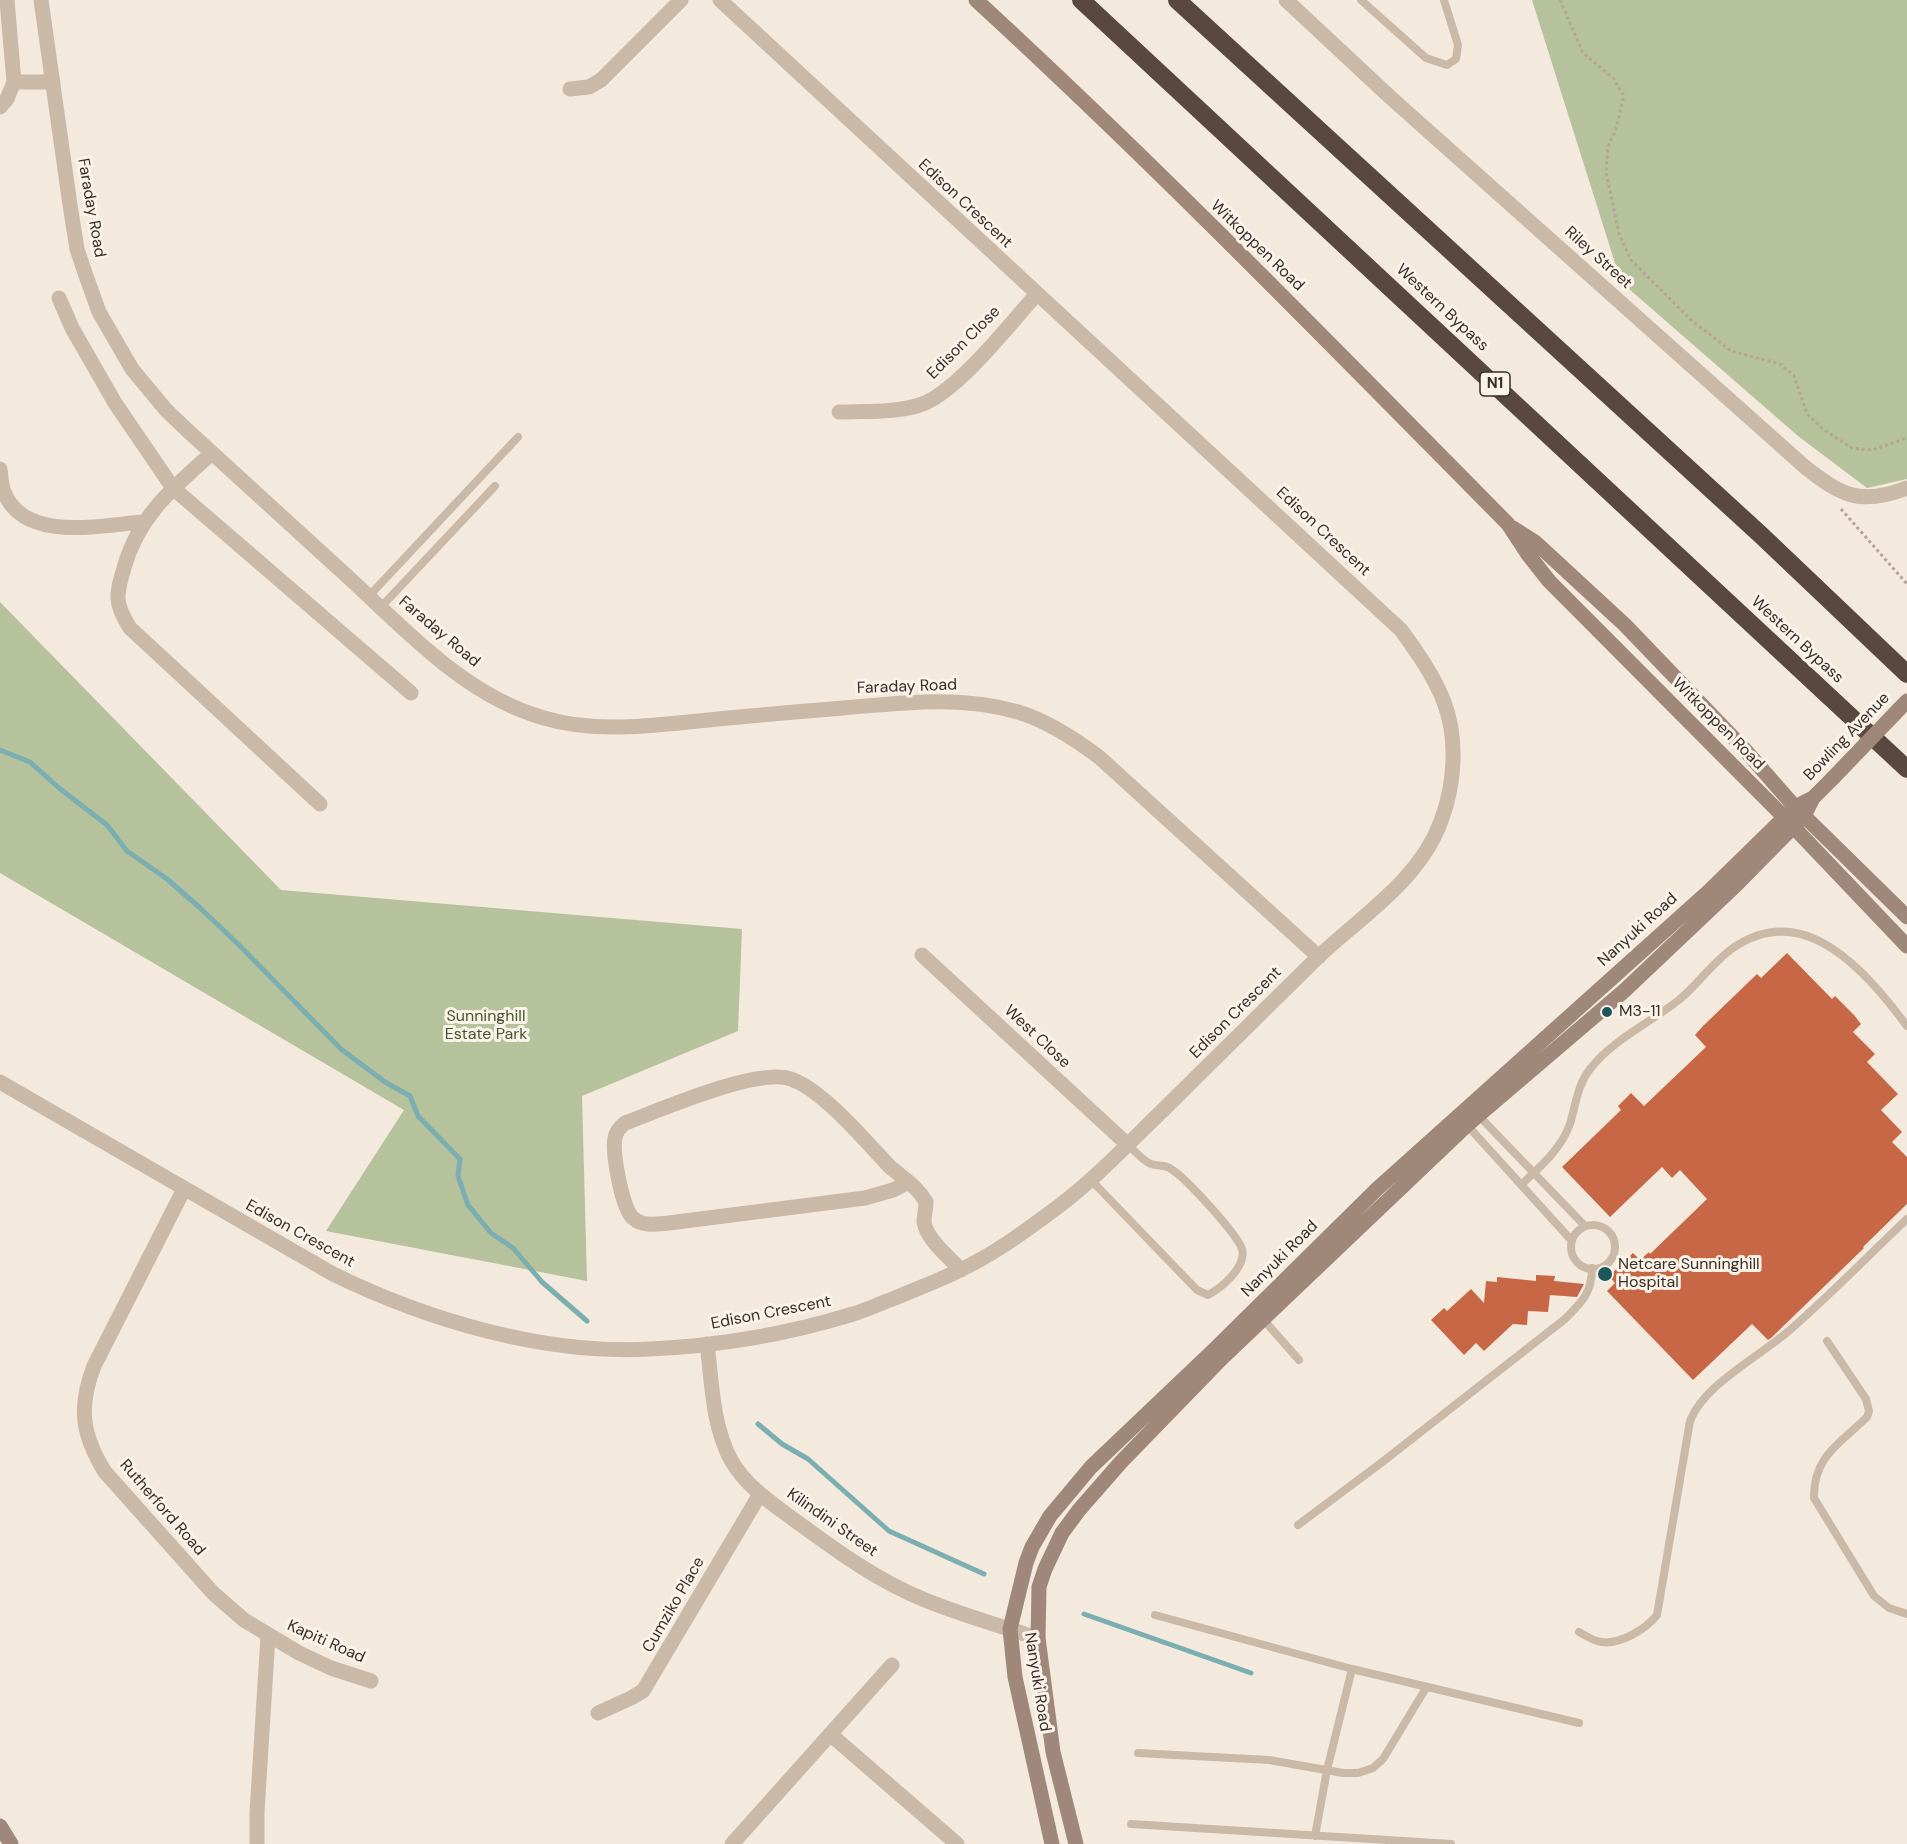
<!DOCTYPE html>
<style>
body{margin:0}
canvas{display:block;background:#f3e9dd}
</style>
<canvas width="1907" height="1844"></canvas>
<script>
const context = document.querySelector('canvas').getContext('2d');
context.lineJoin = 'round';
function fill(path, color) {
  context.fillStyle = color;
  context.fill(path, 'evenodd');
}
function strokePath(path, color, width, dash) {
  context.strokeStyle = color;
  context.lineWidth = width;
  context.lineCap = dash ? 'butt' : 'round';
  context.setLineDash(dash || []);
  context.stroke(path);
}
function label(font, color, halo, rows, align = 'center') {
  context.font = font + ' "DM Sans",sans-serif';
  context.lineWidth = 6;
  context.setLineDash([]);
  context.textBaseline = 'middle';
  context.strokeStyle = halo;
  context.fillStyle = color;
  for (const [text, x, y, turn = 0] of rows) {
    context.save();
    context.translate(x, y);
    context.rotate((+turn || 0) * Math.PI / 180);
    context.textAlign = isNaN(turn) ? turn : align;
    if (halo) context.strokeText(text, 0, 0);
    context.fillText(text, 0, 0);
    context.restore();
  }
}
fill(new Path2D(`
 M1532,0H1907V479L1867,488L1798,436L1621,282Z
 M0,602L281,890L742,929L738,1031L582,1096L587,1281L326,1231L404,1110L0,873Z`), '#b5c29c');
strokePath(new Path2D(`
 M0,750L30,762L59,788L107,825L127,851L167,879L199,907L238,944L341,1049L385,1082L410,1096L418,1116L460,1159L458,1176L468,1205L491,1233L513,1248L542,1282L587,1321
 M758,1424L782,1444L808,1459L889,1531L984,1574
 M1084,1614L1251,1673`), '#7baeb1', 5);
fill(new Path2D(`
 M1787,953L1832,999L1835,996L1854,1015L1861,1024L1853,1032L1875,1054L1867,1062L1898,1094L1881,1110L1902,1132L1892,1142L1907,1157V1204L1863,1247L1864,1248L1771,1338L1768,1340L1752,1324L1693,1380L1607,1291L1615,1283L1609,1276L1633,1253L1640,1260L1649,1252L1650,1254L1707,1199L1680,1170L1672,1178L1662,1167L1610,1217L1562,1167L1621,1110L1618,1106L1631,1093L1644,1106L1706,1047L1695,1035L1703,1026L1757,974L1761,978Z
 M1536,1275L1555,1276L1554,1281L1584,1284L1577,1297L1550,1295L1548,1312L1528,1311L1527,1325L1513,1324L1484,1351L1476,1343L1464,1355L1431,1320L1444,1308L1447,1311L1471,1289L1484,1303L1486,1281L1497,1282V1277L1536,1281Z`), '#c86745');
strokePath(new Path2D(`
 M1560,0L1583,53L1613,78L1624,96L1616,129L1608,146L1606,172L1619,234L1631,260L1691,320L1731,351L1780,364L1794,376L1807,414L1824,430L1852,448L1872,450L1907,438
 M1841,509L1907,584`), '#b7a392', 3, [3, 3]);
strokePath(new Path2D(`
 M1361,0L1426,58L1447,65L1456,59L1458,45L1444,0
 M369,596L518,437
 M381,607L495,486
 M1478,1115L1585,1226
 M1466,1124L1572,1241
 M1090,1179L1197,1290L1208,1295C1221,1288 1247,1267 1242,1249C1237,1234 1186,1178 1171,1169C1165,1164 1156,1167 1149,1163C1141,1159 1134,1150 1128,1145
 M1522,1184C1541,1166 1561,1149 1570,1124C1576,1104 1577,1086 1590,1069C1613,1039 1652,1022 1680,999C1699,983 1713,962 1733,948C1805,898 1867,973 1907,1026
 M1571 1247a22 22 0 1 1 44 0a22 22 0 1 1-44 0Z
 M1262,1318L1299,1360
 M1827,1341L1866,1399L1869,1411L1867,1417C1841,1443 1813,1456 1814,1498L1874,1596L1889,1608L1907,1614
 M1298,1525L1381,1463L1565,1319C1582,1302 1592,1293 1592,1268
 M1155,1615L1352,1669L1579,1723
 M1579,1632C1586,1636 1594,1641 1601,1642C1620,1645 1646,1629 1657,1615L1690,1421C1704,1384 1762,1355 1791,1329C1831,1294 1868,1256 1907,1219
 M1138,1753L1269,1760L1343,1773H1358L1373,1768L1383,1759L1426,1688
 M1131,1824L1451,1844
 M1315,1836L1327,1770L1352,1669`), '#cbb9a8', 8);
strokePath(new Path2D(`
 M7,0L14,82
 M41,0L70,205L77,249L85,273L99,312L132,369L166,410L187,430C241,479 294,528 348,577C406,630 465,696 544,718C594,733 647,726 698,721C747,716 795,712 843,708C901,703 961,695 1018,712C1048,721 1075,739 1099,757L1319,957
 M1286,0L1390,97L1805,467C1842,496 1861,506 1907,488
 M570,89L589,87L601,80L681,0
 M0,107L7,99L14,82H53
 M59,298L72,328L115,403L173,488L411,693
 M839,412C864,411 902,413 925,403C961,387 1009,325 1036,295
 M212,453C173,488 139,515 124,568C116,595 114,603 130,628L320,804
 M0,469C1,476 1,485 4,492C24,543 101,525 143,522
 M922,955L1128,1145
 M0,1082L333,1274C427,1320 544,1355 650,1349C717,1346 788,1334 853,1314C867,1310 881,1303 895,1298C916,1289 938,1281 958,1271C993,1255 1024,1232 1055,1209C1093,1181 1128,1144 1162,1111C1213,1061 1263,1011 1314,961C1358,918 1419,882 1441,821C1455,784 1458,739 1444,702C1434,676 1417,652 1401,630L720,0
 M909,1182L893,1190L865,1198L669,1223C657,1224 643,1227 633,1218C622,1209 612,1152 615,1138C616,1132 620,1127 625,1123C660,1110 758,1067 791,1079C823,1090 866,1142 890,1167C903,1178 917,1186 926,1202C926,1209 924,1216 924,1222C927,1240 949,1257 961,1270
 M184,1189L94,1366C78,1407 82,1435 105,1472L213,1593L244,1620L299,1653L331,1668L371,1681
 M707,1344C712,1382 712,1425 731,1460C745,1485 770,1502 793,1519C834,1549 877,1581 925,1600C962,1615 1000,1626 1038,1638
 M598,1713L631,1698L643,1691L760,1494
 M830,1734L957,1844
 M257,1844V1812L268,1636
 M732,1844L892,1665`), '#cbb9a8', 15);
strokePath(new Path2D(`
 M976,0C1159,168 1333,347 1508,524L1527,553L1549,581L1784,817L1907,946
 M1513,528L1535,542L1625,625L1745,750L1795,807L1907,917
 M0,1826L11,1844
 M1052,1844L1015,1677L1010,1629L1026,1563L1032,1547L1050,1516L1091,1467L1214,1350L1377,1189L1708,892L1795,807L1813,798L1832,779
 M1076,1844L1053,1752L1038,1638L1039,1587L1045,1569L1062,1533L1079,1510L1121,1462L1222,1358L1467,1125L1624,991L1737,884L1804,816L1813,798`), '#9f8879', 15);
strokePath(new Path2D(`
 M1081,0L1907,769
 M1177,0L1762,536L1907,674`), '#59483f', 18);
strokePath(new Path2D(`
 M1832,779L1907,701`), '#9f8879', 15);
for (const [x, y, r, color] of [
 [1607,1012,6,"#1d565b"],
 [1605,1274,8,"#1d565b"]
]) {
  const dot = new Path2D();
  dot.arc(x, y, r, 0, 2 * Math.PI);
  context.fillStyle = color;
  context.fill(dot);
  strokePath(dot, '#faf3e9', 2);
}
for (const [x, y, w] of [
 [1495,384,30]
]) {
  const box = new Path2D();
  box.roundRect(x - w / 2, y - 12, w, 24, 4.5);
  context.fillStyle = '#faf3e9';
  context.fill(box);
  strokePath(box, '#382e28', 1.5);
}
label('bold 15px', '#382e28', null, [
 ["N1",1495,384]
]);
label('16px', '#382e28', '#faf3e9', [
 ["Edison Crescent",965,204,43],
 ["Faraday Road",91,208,80],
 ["Witkoppen Road",1257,246,44],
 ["Riley Street",1598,258,42],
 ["Western Bypass",1442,308,43],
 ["Edison Close",964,343,-45],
 ["Edison Crescent",1323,532,43],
 ["Faraday Road",439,632,40],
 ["Western Bypass",1797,640,43],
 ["Faraday Road",907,687,-2],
 ["Witkoppen Road",1718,724,45],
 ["Bowling Avenue",1847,737,-46],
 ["Nanyuki Road",1638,930,-42],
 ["Edison Crescent",1236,1013,-45],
 ["West Close",1037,1037,43],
 ["Edison Crescent",300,1234,29],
 ["Nanyuki Road",1280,1259,-45],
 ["Edison Crescent",771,1313,-11],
 ["Rutherford Road",162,1508,49],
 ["Kilindini Street",832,1523,35],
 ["Cumziko Place",674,1605,-60],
 ["Kapiti Road",326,1642,24],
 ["Nanyuki Road",1037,1682,81]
]);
label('16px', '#382e28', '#faf3e9', [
 ["M3-11",1619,1012],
 ["Netcare Sunninghill",1618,1265],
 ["Hospital",1618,1283]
], 'left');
label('16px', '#46572c', '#faf3e9', [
 ["Sunninghill",486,1017],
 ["Estate Park",486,1035]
]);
</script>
